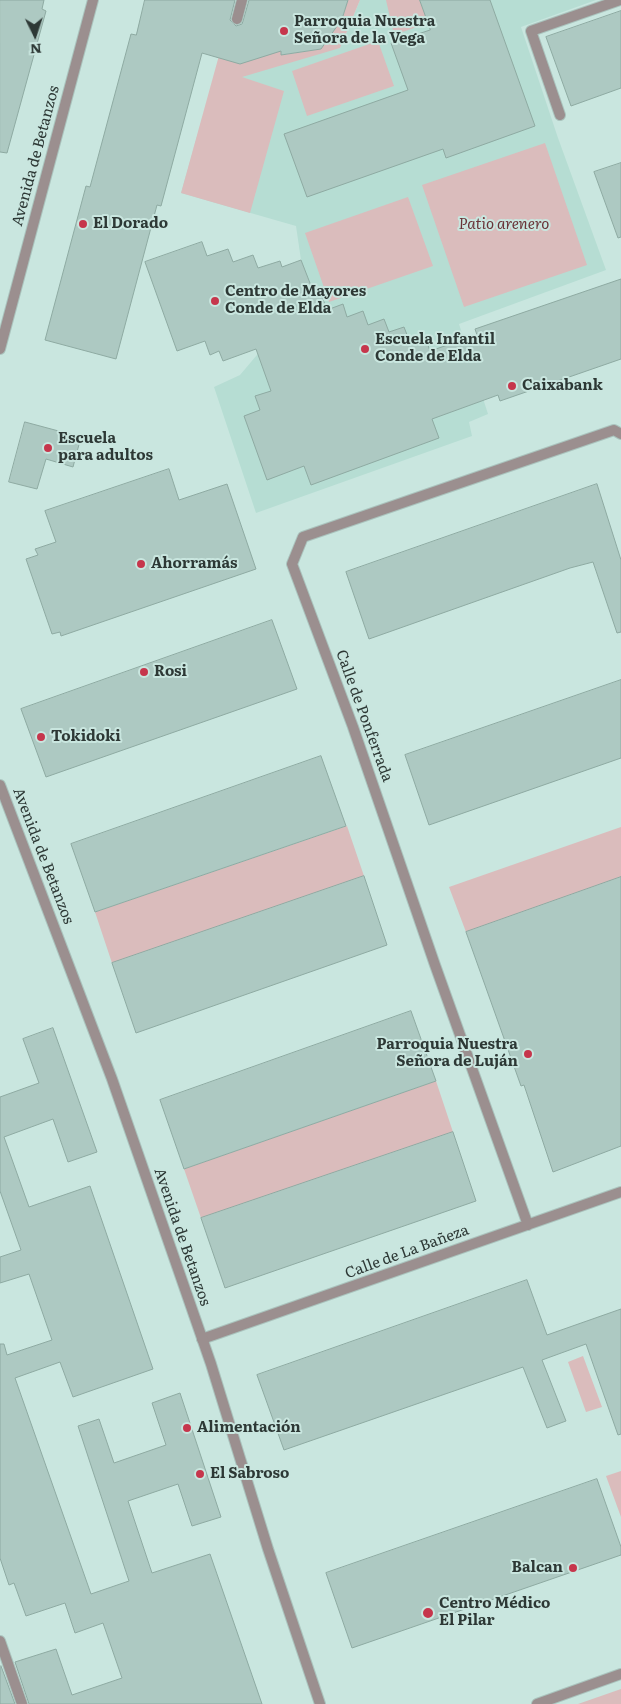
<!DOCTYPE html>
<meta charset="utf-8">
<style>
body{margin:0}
#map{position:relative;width:621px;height:1704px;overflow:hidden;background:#c9e6df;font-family:Literata,serif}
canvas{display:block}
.north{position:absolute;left:10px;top:10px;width:50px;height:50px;-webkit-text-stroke:4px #c9e6df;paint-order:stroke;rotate:176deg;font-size:14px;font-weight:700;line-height:20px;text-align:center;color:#2d3835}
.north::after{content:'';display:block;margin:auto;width:18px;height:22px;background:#2d3835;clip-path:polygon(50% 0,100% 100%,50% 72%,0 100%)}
</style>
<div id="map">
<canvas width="621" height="1704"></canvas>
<div class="north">N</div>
</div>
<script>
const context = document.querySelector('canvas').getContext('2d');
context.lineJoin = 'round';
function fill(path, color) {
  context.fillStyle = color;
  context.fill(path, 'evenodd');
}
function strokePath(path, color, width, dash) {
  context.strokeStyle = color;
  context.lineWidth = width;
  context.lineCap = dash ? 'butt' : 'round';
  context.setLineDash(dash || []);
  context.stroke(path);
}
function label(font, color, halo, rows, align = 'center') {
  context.font = font + ' Literata,serif';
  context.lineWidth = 4;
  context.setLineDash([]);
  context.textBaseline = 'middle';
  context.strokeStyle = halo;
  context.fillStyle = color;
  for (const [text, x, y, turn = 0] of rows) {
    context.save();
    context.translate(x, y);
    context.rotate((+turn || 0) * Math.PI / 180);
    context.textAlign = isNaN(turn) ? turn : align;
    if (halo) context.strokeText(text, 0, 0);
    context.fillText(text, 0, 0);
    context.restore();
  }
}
fill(new Path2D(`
 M360,0H596L521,27L558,138L606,270L459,324L488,414L469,422L472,436L256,513L214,387L240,375L312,290L301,260L296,226L181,193L216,70L340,48Z`), '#b6ddd3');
fill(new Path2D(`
 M348,0H360L340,48L242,77L284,91L250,213L181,193L223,41L281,51L282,55L321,49L320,37L329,38L342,19Z
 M386,0H420L428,23L394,35Z
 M378,41L394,86L307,116L292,71Z
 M545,143L587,265L464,307L422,185Z
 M408,197L433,266L329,302L305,233Z
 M347,826L364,876L112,963L95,912Z
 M621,827V877L466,932L449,887Z
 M436,1081L453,1132L201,1218L184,1169Z
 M583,1356L602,1407L586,1412L568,1362Z
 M621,1471V1517L606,1476Z
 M621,1689V1704H578Z`), '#dabcbc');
const building = new Path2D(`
 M0,0H44L42,9L46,11L7,153L0,152Z
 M145,0H235L230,20L236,26L242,24L243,21L249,0H348L342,19L321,49L281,55V51L240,64L202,53L161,206L157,205L116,359L45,340L86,186L90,187L131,34L136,35Z
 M420,0H490L535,126L446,158L443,149L307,197L284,134L408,90L391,43L430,30Z
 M621,11V88L571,106L546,37Z
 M621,163V237L618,238L594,172Z
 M202,242L207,256L228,249L233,262L253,255L258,268L280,261L282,267L301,260L315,296L321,294L327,310L343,304L347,317L363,311L368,325L384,319L389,332L404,327L409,340L424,334L430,351L477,335L475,329L621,279V359L500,401L498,395L432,419L439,438L311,485L304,466L267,480L244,416L260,410L255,396L271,391L256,349L223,361L219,351L210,355L205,341L177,351L145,262Z
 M25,422L81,437L73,467L46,459L37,489L9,482Z
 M169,469L179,500L227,484L256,569L61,636L60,632L52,634L26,559L38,555L35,549L56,542L45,511Z
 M597,484L621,560V632L617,633L593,562L570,568L369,639L346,572Z
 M272,620L297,689L46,777L21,709Z
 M621,680V758L429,825L405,755Z
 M321,756L346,826L95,912L71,844Z
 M364,876L387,945L136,1033L112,963Z
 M621,877V1146L553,1172L524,1085L521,1086L466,932Z
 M411,1011L436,1081L184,1169L160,1100Z
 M53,1028L97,1152L68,1162L53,1119L4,1137L29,1207L90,1186L153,1369L73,1397L60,1362L15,1378L91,1594L129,1581L78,1426L99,1419L114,1463L166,1445L152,1403L180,1393L221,1517L192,1526L178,1484L128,1501L152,1573L210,1554L262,1704H29L15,1662L56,1649L72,1695L122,1678L103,1623L75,1633L65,1603L26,1616L14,1583L9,1585L0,1558V1344H4L7,1355L52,1340L29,1274L0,1283V1257L21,1250L0,1191V1097L39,1083L23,1039Z
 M453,1132L476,1201L225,1288L201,1218Z
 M527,1280L547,1335L621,1309V1434L618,1435L586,1344L542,1360L566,1421L547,1428L523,1367L284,1450L257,1375Z
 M597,1479L621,1547V1555L352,1648L326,1573Z
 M1,1666L15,1704H0V1667Z`);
fill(building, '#adc9c2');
strokePath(building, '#8eaaa2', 1);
const service = new Path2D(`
 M237,19L242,0`);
const pedestrian = new Path2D(`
 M560,115L531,31L620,0`);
const minor = new Path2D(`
 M528,1225L435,965L353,727L292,564L303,537L614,430L621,434
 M202,1339L621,1192
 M0,1641L22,1704`);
const tertiary = new Path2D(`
 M0,349L93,0
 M0,785L112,1079L211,1364L268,1549L320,1704
 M537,1704L621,1674`);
strokePath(service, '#aac3bd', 12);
strokePath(pedestrian, '#aac3bd', 12);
strokePath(minor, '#aac3bd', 12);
strokePath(tertiary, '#aac3bd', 12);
strokePath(service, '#9b8f8f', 10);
strokePath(pedestrian, '#9b8f8f', 10);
strokePath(minor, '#9b8f8f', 10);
strokePath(tertiary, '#9b8f8f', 10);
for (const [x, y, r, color] of [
 [284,31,5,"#c6364c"],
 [83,224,5,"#c6364c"],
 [215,301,5,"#c6364c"],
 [365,349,5,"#c6364c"],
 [512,386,5,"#c6364c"],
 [48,448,5,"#c6364c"],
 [141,564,5,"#c6364c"],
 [144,672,5,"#c6364c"],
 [41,737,5,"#c6364c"],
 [528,1054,5,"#c6364c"],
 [187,1428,5,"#c6364c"],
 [200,1474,5,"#c6364c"],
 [573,1568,5,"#c6364c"],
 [428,1613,6,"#c6364c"]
]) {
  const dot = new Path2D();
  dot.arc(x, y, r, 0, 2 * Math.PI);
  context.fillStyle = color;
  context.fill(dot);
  strokePath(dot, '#c9e6df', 2);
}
label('bold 15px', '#2d3835', '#c9e6df', [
 ["Parroquia Nuestra",294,22],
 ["Señora de la Vega",294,39],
 ["El Dorado",93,224],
 ["Centro de Mayores",225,292],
 ["Conde de Elda",225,309],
 ["Escuela Infantil",375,340],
 ["Conde de Elda",375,357],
 ["Caixabank",522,386],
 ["Escuela",58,439],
 ["para adultos",58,456],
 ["Ahorramás",151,564],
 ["Rosi",154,672],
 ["Tokidoki",51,737],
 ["Parroquia Nuestra",518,1045,"right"],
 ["Señora de Luján",518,1062,"right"],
 ["Alimentación",197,1428],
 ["El Sabroso",210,1474],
 ["Balcan",563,1568,"right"],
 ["Centro Médico",439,1604],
 ["El Pilar",439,1621]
], 'left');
label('15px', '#2d3835', '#c9e6df', [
 ["Avenida de Betanzos",36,156,-75],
 ["Calle de Ponferrada",364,716,70],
 ["Avenida de Betanzos",43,856,69],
 ["Avenida de Betanzos",182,1237,71],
 ["Calle de La Bañeza",407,1252,-20]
]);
label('italic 15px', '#6a3438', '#c9e6df', [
 ["Patio arenero",504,225]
]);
</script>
